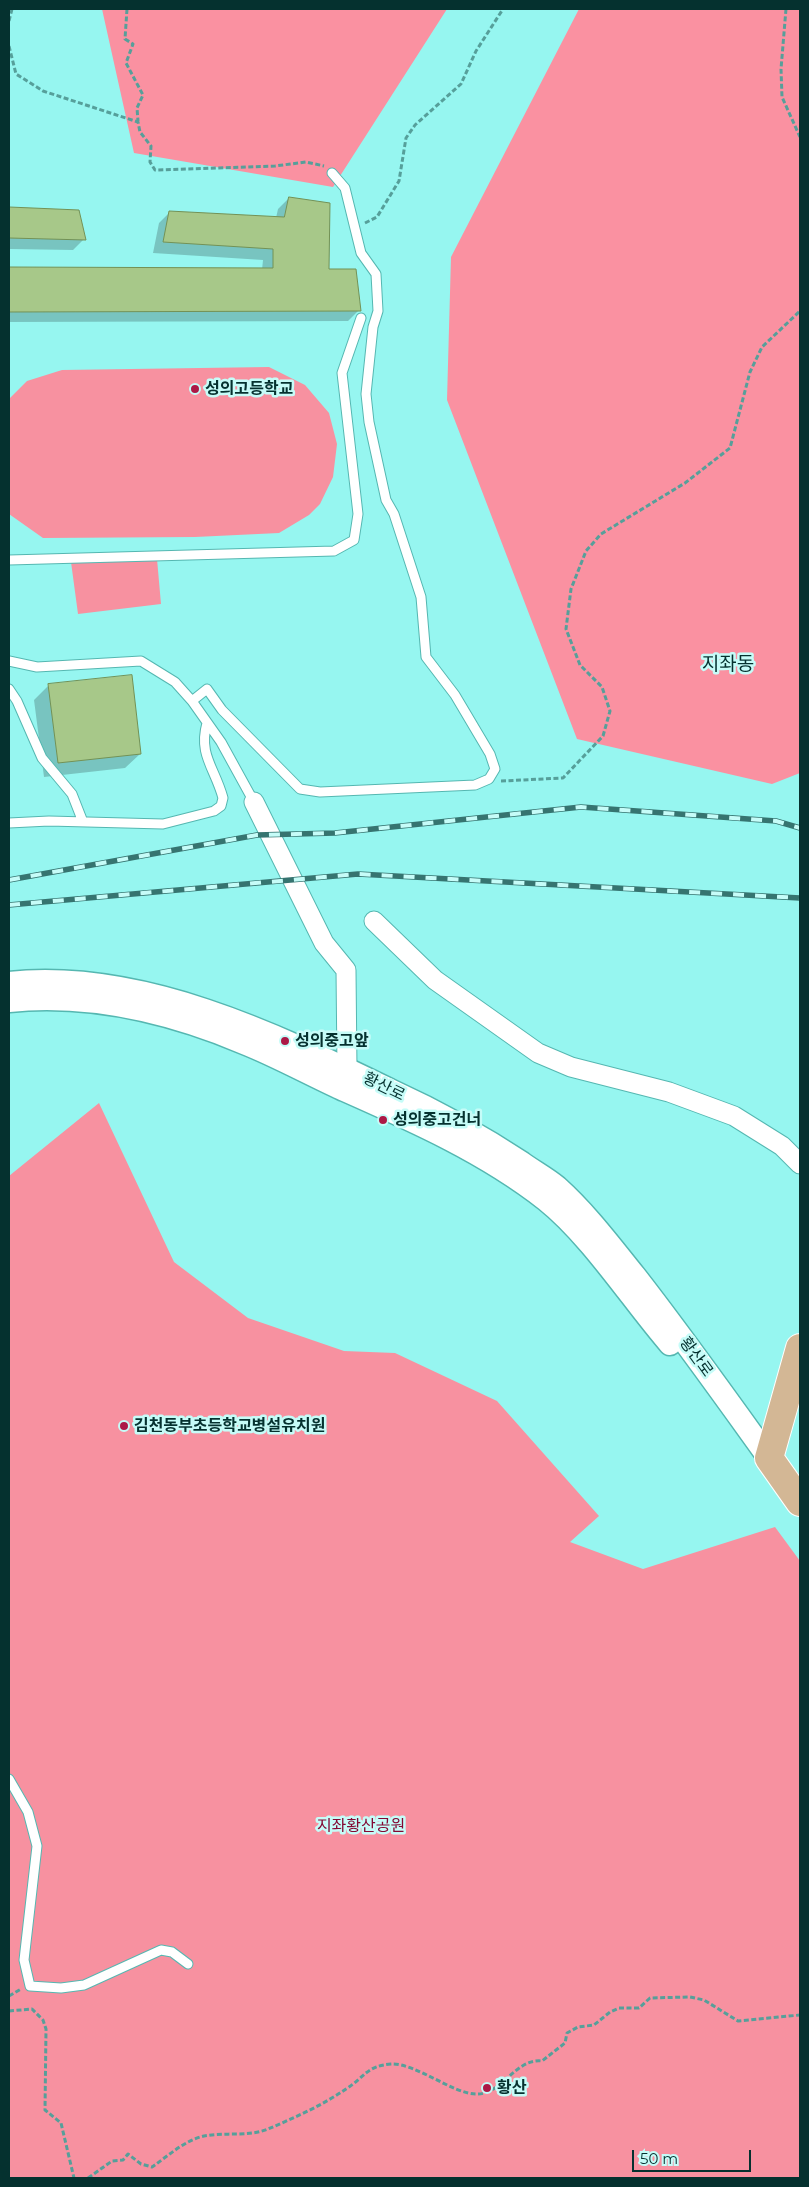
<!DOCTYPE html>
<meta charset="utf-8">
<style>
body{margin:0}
#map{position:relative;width:809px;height:2187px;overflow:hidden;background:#96f6f0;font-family:Montserrat,sans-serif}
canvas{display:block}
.frame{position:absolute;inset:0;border:10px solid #05312f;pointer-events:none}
.scale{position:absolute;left:632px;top:2150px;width:119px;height:22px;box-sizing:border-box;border:2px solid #05312f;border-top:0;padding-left:6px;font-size:15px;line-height:18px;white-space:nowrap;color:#05312f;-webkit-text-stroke:4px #c6fcf8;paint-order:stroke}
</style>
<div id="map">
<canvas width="809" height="2187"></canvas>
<div class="frame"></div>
<div class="scale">50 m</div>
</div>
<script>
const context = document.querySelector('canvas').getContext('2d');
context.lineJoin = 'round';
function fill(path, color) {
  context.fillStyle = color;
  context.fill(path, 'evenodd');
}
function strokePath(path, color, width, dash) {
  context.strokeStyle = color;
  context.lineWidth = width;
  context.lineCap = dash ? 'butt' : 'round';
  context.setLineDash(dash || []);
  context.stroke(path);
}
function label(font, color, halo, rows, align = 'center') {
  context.font = font + ' Montserrat,"Noto Sans KR",sans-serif';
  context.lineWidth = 5;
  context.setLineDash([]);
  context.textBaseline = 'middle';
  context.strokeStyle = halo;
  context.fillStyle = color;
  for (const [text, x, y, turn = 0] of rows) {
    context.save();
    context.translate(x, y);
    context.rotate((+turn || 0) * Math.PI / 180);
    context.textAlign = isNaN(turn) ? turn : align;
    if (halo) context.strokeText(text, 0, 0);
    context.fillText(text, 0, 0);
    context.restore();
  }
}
fill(new Path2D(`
 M269,367L305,385L329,413L337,444L333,477L320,504L309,515L279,533L195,537L43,538L9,514V399L27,381L62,370Z
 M157,559L161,604L78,614L71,562Z
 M99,1103L174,1262L248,1318L344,1351L395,1353L497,1401L599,1516L570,1542L643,1569L775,1527L800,1561V2178H9V1176Z`), '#f791a0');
fill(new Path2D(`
 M102,9H447L333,187L134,153Z
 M579,9H800V773L772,784L577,739L447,400L451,257Z`), '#fa91a1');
fill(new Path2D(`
 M289,198L328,270L359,310L348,321L9,322V268L262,270L263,260L153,253L159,223L170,212L276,218L278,209Z
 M9,208L78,211L84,239L73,250L9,249Z
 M49,685L140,754L125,768L44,777L34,700Z`), '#0003');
const building = new Path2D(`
 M289,197L330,203L329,269H356L361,311L9,312V267L273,268V249L163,242L169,211L284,217Z
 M9,207L79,210L86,240L9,238Z
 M132,675L141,754L58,763L48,684Z`);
fill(building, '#a7c889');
strokePath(building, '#739155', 1);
const service = new Path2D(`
 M9,560L334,551L354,540L358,514L342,373L361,318
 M9,661L37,667L141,661L175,682L192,701L221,742L254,802
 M9,689L17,701L42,758L72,794L83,822
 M192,701L207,689L222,710L300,789L320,792L475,785L489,779L495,769L490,754L455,695L426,657L421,597L394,514L386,500L369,422L366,394L373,327L378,311L376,274L361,253L345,188L332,173
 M9,823L49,821L163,824L214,811L221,806L223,798C215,768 198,755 207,723
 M9,1779L28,1812L37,1846L24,1960L30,1986L61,1988L84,1985L161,1950L172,1952L188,1964`);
const minor = new Path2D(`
 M254,802L324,943L346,970L347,1069
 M374,921L435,980L538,1053L571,1067L669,1092L734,1116L782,1146L800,1164`);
const tertiary = new Path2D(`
 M9,983C140,969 275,1034 390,1090C436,1111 480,1135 522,1163C533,1171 546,1178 557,1187C586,1213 610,1245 635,1276C681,1335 725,1397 769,1458
 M9,1001C88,993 170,1012 244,1043C277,1056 309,1074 342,1089C412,1120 485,1152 546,1200C591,1236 632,1300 670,1344`);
const primary = new Path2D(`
 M800,1348L769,1458L800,1502`);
strokePath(service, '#55b7b1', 11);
strokePath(minor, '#55b7b1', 21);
strokePath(tertiary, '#55b7b1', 25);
strokePath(primary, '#fff', 30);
strokePath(new Path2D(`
 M127,9L125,39L133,44L126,63L143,95L137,108L138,121
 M786,9L781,69L782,97L800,137
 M9,21L12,9
 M9,46L16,74L43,91L138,122L140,132L151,146L150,162L155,170L275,166L306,162L324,166
 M365,223L377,217L399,181L406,138L415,125L461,84L476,51L503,9
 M501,781L563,778L603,736L610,711L602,687L580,665L566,629L571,589L586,551L601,534L685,483L730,448L750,372L762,347L800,311
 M9,1996L21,1989
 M9,2011L32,2009L43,2020L46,2029L45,2110L61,2123L74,2178
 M88,2178L112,2161L123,2160L128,2154L141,2164L152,2167C168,2156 185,2140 204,2136C225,2132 249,2137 268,2129C294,2118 323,2105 346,2089C365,2077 366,2066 391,2064C416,2063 453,2094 476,2094C502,2095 515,2058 542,2061L565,2043L567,2033L578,2027L594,2025L610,2012L619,2008H639L650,1998L690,1997L704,2000L738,2021L800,2015`), '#569f9a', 3, [5, 2.5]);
strokePath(service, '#fff', 9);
strokePath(minor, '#fff', 19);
strokePath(tertiary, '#fff', 22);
strokePath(primary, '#d3b795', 28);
const rail = new Path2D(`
 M9,880L257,835L335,833L581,807L776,821L800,828
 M9,905L358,874L800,898`);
strokePath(rail, '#367470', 5.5);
strokePath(rail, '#c6fcf8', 4, [11]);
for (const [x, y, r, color] of [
 [195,389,5,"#ac1846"],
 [285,1041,5,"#ac1846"],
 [383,1120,5,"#ac1846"],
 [124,1426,5,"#ac1846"],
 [487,2088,5,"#ac1846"]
]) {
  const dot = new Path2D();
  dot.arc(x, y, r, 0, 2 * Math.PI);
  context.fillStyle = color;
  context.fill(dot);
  strokePath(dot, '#c6fcf8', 2);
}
label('bold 16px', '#05312f', '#c6fcf8', [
 ["성의고등학교",205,389],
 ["성의중고앞",295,1041],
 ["성의중고건너",393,1120],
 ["김천동부초등학교병설유치원",134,1426],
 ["황산",497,2088]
], 'left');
label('16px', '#05312f', '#c6fcf8', [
 ["황산로",384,1087,26],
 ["황산로",696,1357,54]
]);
label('16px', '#830832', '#c6fcf8', [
 ["지좌황산공원",361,1826]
]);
label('19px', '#05312f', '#c6fcf8', [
 ["지좌동",728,664]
]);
</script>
